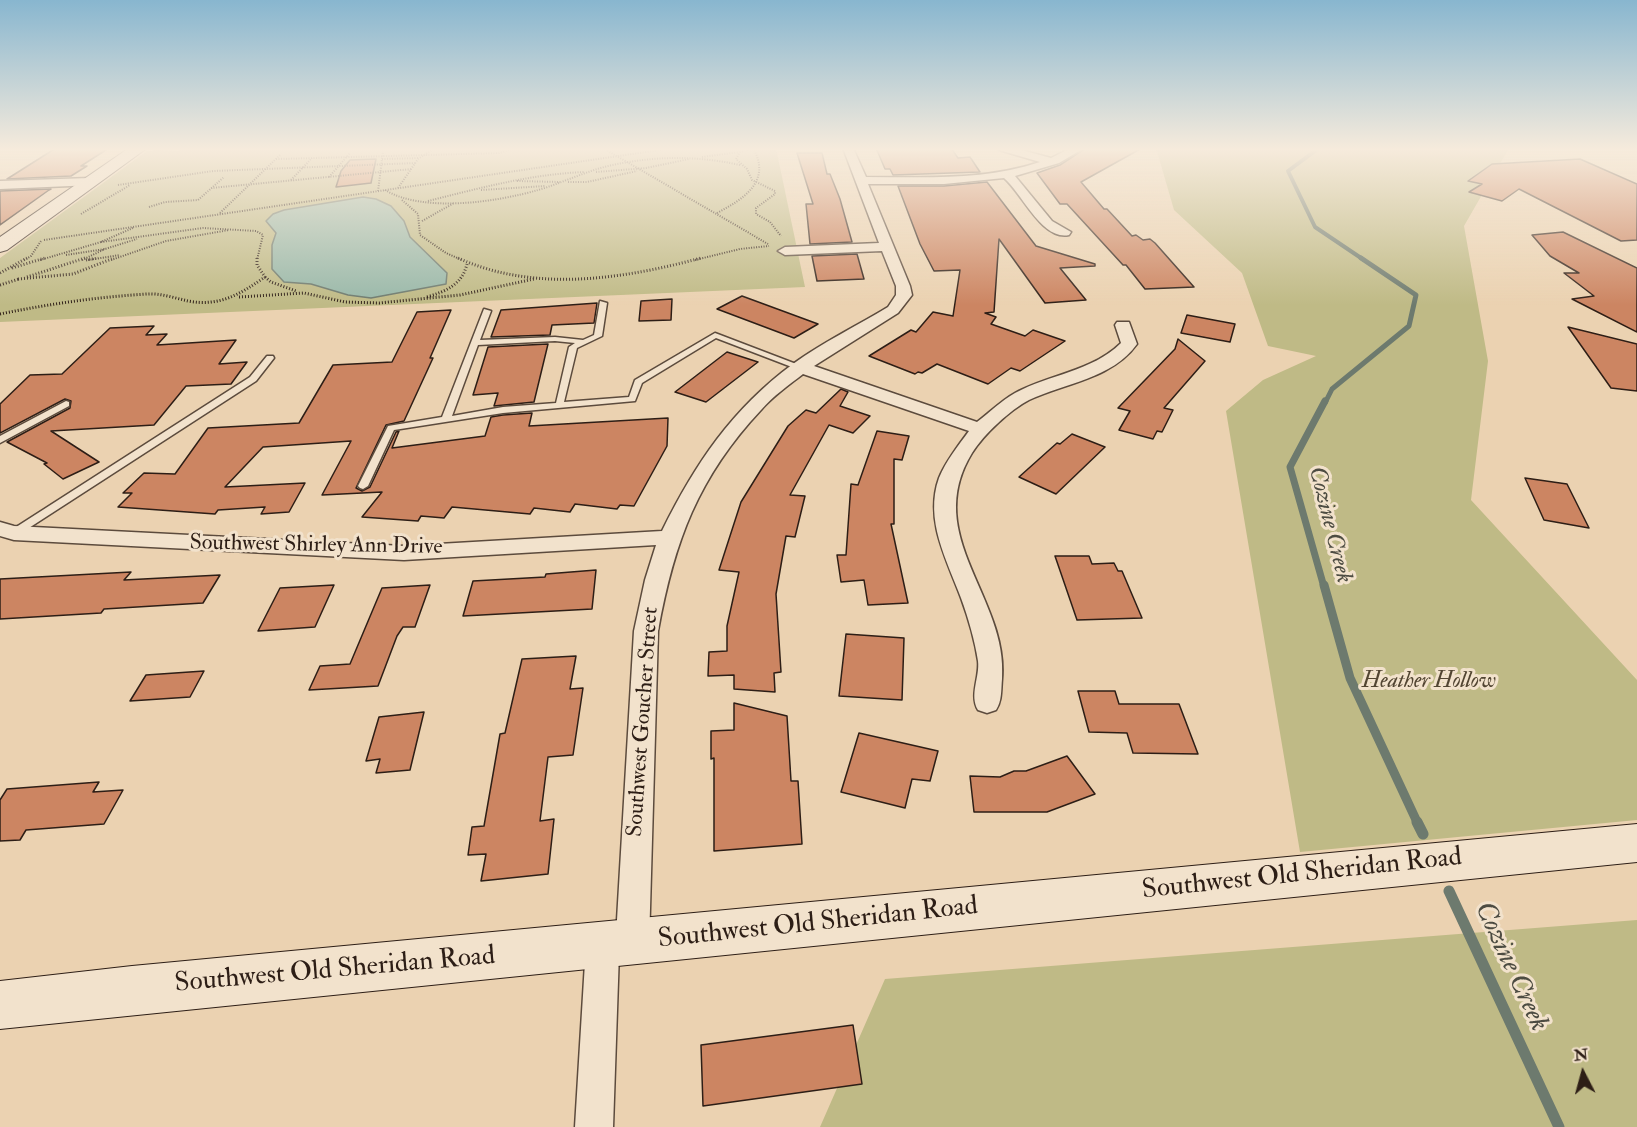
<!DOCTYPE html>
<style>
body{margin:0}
#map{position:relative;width:1637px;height:1127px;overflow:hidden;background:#ebd2b1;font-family:"IM FELL Double Pica",serif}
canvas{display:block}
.north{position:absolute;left:1553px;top:1043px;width:60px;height:60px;-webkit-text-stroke:4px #f2e2cc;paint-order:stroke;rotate:354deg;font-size:16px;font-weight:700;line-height:24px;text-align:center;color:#2d1e16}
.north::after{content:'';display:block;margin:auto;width:21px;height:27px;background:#2d1e16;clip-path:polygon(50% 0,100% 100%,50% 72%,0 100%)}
</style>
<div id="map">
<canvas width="1637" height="1127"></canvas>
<div class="north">N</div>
</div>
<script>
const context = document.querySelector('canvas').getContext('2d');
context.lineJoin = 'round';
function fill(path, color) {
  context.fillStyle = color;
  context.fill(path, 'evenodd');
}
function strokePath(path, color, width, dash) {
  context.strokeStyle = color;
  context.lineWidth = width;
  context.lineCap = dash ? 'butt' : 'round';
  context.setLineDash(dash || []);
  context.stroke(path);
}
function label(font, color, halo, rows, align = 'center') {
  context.font = font + ' "IM FELL Double Pica",serif';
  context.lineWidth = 6;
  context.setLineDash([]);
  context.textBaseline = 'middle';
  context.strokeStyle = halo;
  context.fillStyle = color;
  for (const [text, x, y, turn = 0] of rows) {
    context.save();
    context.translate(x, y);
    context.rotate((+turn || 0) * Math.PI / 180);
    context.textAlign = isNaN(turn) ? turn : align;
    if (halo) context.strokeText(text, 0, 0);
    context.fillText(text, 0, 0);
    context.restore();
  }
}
fill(new Path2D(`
 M282,148H776L805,287L0,322V258L147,151Z
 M1156,148H1509L1464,226L1488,361L1471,500L1637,680V820L1300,852L1226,411L1263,380L1316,356L1268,346L1242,273L1174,210Z
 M1637,920V1127H820L885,979Z`), '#bfba86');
const water = new Path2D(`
 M363,197L376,199L391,206L404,221L410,237L447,273L446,284L371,298L348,295L311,284L284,282L272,269V245L276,233L266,221L273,214L284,210Z`);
fill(water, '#98b8a9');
strokePath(water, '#6d7a6e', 1.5);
strokePath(new Path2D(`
 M1319,148L1288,171L1315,227L1364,260`), '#6d7a6e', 4);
strokePath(new Path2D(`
 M1325,403L1332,389L1409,326L1416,295L1361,258`), '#6d7a6e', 5);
strokePath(new Path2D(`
 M1324,587L1290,467L1325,401`), '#6d7a6e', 7);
strokePath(new Path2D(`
 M1324,585L1350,678L1418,824`), '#6d7a6e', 9);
strokePath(new Path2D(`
 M1417,822L1423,834
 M1449,891L1559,1127`), '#6d7a6e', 11);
const building = new Path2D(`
 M56,148H109L81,166H87L71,176L7,179Z
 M876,148H951L958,158L970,157L980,172L893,175L890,169H885Z
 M1086,148H1142L1081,182L1104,209H1107L1132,236L1136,235L1143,240L1150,239L1155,243L1194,287L1145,289L1126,265H1123L1067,204H1060L1037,173L1060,165Z
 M797,153H822L827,174H830L840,199L852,242L810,244L806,204H813Z
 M376,159L371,183L336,187L341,171L350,160Z
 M1580,159L1637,184V240L1621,241L1519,189L1502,201L1469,192L1482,184L1468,181L1492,164Z
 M987,182L1036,246L1095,264V266L1060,268L1086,300L1045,303L999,239L994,312L985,313L996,317L991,324L1025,336L1033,330L1065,341L1020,371L1011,368L988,384L937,364L922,373L918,372L915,374L869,356L911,330L916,332L933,312L953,316L960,270L934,271L920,244L898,186H944Z
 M51,189L49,190L0,225V191Z
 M1563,232L1637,268V332L1572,299L1594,296L1564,273H1579L1550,256L1532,235Z
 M857,254L864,279L817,281L812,256Z
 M742,296L818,324L794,338L717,309Z
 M672,299L671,320L639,321L641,301Z
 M597,303L594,323L552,325L550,335L491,337L501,310Z
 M451,310L430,358H433L404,421L386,425L356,488L362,491L370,487L396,432L399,431L392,448L485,436L491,417L503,415L532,413L529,426L668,418L667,446L634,506L620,505L617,509L575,504L570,512L534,508L530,514L452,507L444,518L421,516L418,521L362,517L382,492L322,495L351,441L263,447L225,487L305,483L289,512L261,514L265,507L218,510L215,514L118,507L132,493H123L144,473L175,474L208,428L299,423L333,365L392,362L417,312Z
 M1187,315L1235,324L1230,342L1181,333Z
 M154,326L146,335L167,334L157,345L236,340L219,364L247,362L231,384L186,386L154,425L51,431L99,462L63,479L44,464L47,463L7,442L70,408L71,401L65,399L0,433V404L30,375L62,374L110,328Z
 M1568,327L1637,344V391L1611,388Z
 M1178,339L1205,361L1164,408L1173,410L1162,432L1157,431L1153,439L1119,430L1130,411L1118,408L1175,349Z
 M548,344L534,402L494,406L498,393L473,395L488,347Z
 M727,352L758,362L706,402L675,392Z
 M841,389L848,392L840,406L870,416L853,433L829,425L790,495L805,496L795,537L786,536L776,594L781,672L774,673L775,692L734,689V675L708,676L709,652L727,651V626L739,572L719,570L741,502L788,426L806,410L816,413Z
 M877,431L909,436L902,460L894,459V524H891L908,603L868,605L864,580L841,582L837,555H846L851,484L858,485Z
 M1072,434L1105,447L1056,494L1019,477L1057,443L1060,444Z
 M1525,478L1567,484L1589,528L1544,520Z
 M1055,556H1089L1092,564L1114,563L1118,571H1122L1142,618L1077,620Z
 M596,570L592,609L463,616L473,581L545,577L546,574Z
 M131,572L124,580L220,575L203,603L104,609L101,613L0,619V579Z
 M334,585L315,627L258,631L280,588Z
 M430,585L415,627H403L397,636L378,686L309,690L320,666L350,664L382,588Z
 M846,634L904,638L902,700L839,696Z
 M576,656L570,689L583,688L573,755L548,757L540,821L554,819L548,874L481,881L486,854L468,855L472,827L484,826L500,734L505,733L522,659Z
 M204,671L190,697L130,701L146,675Z
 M1078,691H1115L1119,704H1179L1198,754L1133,753L1127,733L1089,732Z
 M734,703L787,716L791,781H798L802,844L714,851V758L711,759V731L734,730Z
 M424,712L410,770L376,773L380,759L366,761L379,717Z
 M859,733L938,751L930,781L912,779L905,808L841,792Z
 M1067,756L1095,794L1047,812H974L970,776L1000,777L1014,771H1026Z
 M99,782L93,792L123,790L104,824L26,830L20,840L0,841V800L7,789Z
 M853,1025L862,1084L703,1106L701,1045Z`);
fill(building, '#cc8562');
strokePath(building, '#2d1e16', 1.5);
const service = new Path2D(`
 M600,301L607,303L602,336L577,348L564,402L629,397L635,380L715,333L804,367L800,369H797L716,338L642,383L635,401L503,413L394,430L368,486L363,489L360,488L358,486L388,426L442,417L484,309L491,311L480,340L555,337L583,340L594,335ZM555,341L575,343L569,347L556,403L503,407L452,416L478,345Z
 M267,356H273L274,358L256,381L18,535H10L9,533L10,531L250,377Z
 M66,401L69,402V406L0,443V436Z`);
const minor = new Path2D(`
 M843,148H853L866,177C923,177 984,181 1040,162L999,150L998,148H1014L1051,158L1071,148H1084L1059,163L1015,176L1052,221L1071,232L1069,235C1042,241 1022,193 1004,178L944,184H868L910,286L912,295L898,313L814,366L977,422C989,413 1002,400 1015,393C1050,374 1091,372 1121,343L1115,325L1117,322H1129L1137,344C1112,379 1065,383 1029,400C1010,410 984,434 972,453C921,536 1009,598 1002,679C1001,690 1002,701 996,710L987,713L978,710C969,695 980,677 978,661C975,641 968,617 961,598C947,560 924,520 939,478C946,461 958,446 969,431L803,374C789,385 773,396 761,410C698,477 674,542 658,631L649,943L644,955L632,959L619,952L613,1127H575L586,946L591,934L603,930L616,937L634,631L645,580L656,545L404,560L14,540L0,536V522L14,526L404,546L662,531C695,464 732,409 793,364C823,342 857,326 888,307L896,295V286L882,251L785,255L778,251L785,247L879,243Z
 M90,178L96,182L94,185L0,189V181Z`);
const secondary = new Path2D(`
 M129,148H147L7,250L0,252V237Z
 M1637,824V862L0,1029V981L132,966Z`);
strokePath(service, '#5c4b3d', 3);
strokePath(minor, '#5c4b3d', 3);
strokePath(secondary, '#2d1e16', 2);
strokePath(new Path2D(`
 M603,148L768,244
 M755,148L740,152L736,159L747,169L752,180L775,191V194L756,208V214L770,222L781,236
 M702,157L739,152
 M276,159L499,153L515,148
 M382,159L419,158
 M596,172L646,168L689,159
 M329,177L350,153
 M291,180L312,158
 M517,181L560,182
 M568,182H587L637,171
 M118,185L213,171L416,163
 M211,188L412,169
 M398,188L418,159L435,148
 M385,190C423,213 497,202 538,190C562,183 584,172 608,166C652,156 695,155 740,165
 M481,190L545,186
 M378,191L383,152
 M402,200L418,214L420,235L446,253L462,260
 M428,201C480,188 531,174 585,172
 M149,207L165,202L198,200L224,177
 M220,213L280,155
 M717,213C744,199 772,181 753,148
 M81,214L130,185
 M422,221L454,203
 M44,240L673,148
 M101,242L203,228L256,231L263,235L257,260
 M66,255L105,249L137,239
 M24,260L31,256L41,241
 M40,260L101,242L133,228
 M82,260L105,249
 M88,260L120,255
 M111,260L166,241L229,230
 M695,260L740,249L769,246`), '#2d1e16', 2, [1, 1.5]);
strokePath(new Path2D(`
 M458,258C535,293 623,279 701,258
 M86,260L98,258
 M12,268L45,258
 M0,273L27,258
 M27,277L85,258
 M265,277L271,282L296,291
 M18,279L73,274L114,258
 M0,285L19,279
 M239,297L304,293L345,302L379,303L460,295L534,279
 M427,297C446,291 462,285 467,264
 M0,314C49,304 97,297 147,294C160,293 175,298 188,301C220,307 240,294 265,277L257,265V258`), '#2d1e16', 3, [1, 2]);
fill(service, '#f2e2cc');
fill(minor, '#f2e2cc');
fill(secondary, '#f2e2cc');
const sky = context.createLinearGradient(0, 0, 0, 305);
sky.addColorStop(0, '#88b6cf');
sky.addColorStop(0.49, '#f6ebdc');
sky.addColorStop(1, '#f6ebdc00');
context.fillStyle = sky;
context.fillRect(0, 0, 1637, 305);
label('22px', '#2d1e16', '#f2e2cc', [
 ["Southwest Shirley Ann Drive",316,546,1],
 ["Southwest Goucher Street",644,722,-86]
]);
label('italic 22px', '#524532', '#f2e2cc', [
 ["Heather Hollow",1429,682]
]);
label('italic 24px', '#4d4c42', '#f2e2cc', [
 ["Cozine Creek",1329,525,76]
]);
label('27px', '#2d1e16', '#f2e2cc', [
 ["Southwest Old Sheridan Road",1302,875,-6],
 ["Southwest Old Sheridan Road",818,924,-6],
 ["Southwest Old Sheridan Road",335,971,-5]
]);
label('italic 28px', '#4d4c42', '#f2e2cc', [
 ["Cozine Creek",1510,967,65]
]);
</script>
